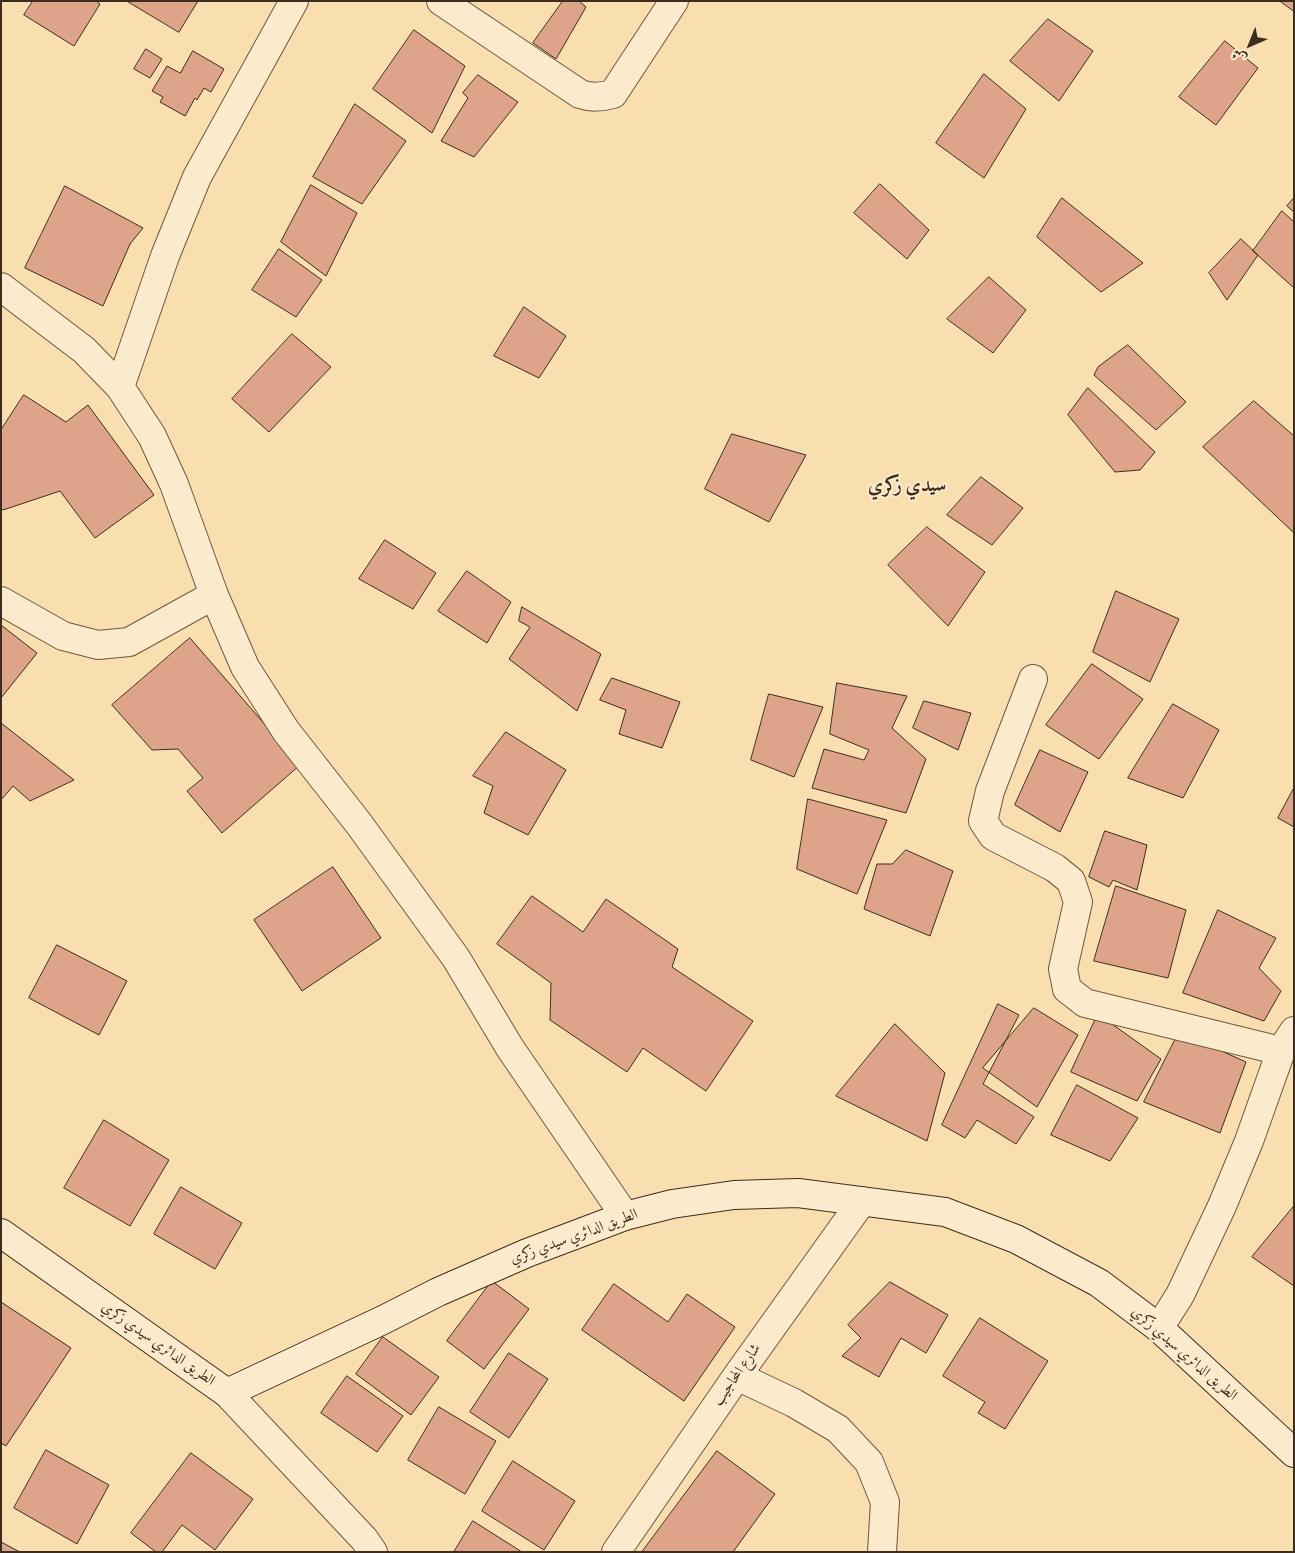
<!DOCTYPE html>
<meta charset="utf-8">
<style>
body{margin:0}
#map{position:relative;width:1295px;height:1553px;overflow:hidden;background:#f9deaf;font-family:Alegreya,Amiri,serif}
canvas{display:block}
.frame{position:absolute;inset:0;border:2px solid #3d2d1e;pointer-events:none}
.north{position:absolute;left:1225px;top:20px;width:50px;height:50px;-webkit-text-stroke:4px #fbeacb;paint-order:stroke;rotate:224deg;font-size:14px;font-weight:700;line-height:20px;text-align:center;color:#3d2d1e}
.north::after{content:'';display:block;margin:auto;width:18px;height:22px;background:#3d2d1e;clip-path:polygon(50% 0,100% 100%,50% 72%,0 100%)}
</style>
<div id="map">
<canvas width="1295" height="1553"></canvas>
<div class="frame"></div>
<div class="north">ش</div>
</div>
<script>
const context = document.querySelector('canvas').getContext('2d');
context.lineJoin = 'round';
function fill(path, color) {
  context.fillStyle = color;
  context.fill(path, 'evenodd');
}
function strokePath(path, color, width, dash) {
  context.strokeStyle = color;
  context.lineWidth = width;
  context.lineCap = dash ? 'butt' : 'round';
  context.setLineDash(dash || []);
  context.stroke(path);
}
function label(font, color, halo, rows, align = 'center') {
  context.font = font + ' Alegreya,Amiri,serif';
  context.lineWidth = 4;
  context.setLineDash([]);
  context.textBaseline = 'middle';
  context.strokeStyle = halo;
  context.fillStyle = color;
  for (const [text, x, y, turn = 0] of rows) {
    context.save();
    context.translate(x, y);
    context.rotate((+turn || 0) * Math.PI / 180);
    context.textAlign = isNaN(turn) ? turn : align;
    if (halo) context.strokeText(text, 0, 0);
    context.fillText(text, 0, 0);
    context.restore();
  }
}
const building = new Path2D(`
 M33,1H96L100,4L74,46L24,15Z
 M127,1H198L179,32Z
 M563,1H579L586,7L556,59L533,43Z
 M1280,1H1294V11Z
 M1048,19L1093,51L1059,101L1010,61Z
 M414,30L465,66L432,133L373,89Z
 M1225,41L1258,68L1216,125L1179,97Z
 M146,49L162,59L150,78L134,69Z
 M193,51L224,69L211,92L204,88L197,100L195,98L185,116L160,102L163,97L152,91L167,66L180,73Z
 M984,74L1026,109L984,178L936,143Z
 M478,75L518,102L474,157L441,141L468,98L463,93Z
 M355,104L406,141L362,204L313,177Z
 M880,184L929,230L907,259L854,213Z
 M311,185L357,213L326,276L281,242Z
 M65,186L143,228L130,244L103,306L25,268Z
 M1062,198L1143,263L1101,292L1037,237Z
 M1294,198V212L1287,206Z
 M1282,211L1294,222V288L1253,251Z
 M1241,239L1258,255L1227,300L1209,273Z
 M279,249L322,280L296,317L252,290Z
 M989,277L1026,310L993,353L947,319Z
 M524,307L566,336L539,378L494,356Z
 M292,334L331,367L269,432L232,399Z
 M1128,345L1186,402L1156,430L1094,375L1098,367Z
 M1088,388L1155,452L1140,470L1115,472L1068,415Z
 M24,395L66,422L88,405L154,495L95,538L60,491L3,510L1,508V430Z
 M1254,401L1294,436V533L1203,447Z
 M732,434L806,455L769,522L705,489Z
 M981,477L1023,508L992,545L947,515Z
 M927,527L985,572L948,626L888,565Z
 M385,540L436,573L413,609L359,579Z
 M467,571L511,602L487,643L438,611Z
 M1116,591L1179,619L1150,682L1093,652Z
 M522,607L601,654L577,711L509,659L530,627L519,621Z
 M1,625L37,653L1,698Z
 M190,638L300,765L222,833L187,791L203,778L178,749L152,750L112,705Z
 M1092,664L1143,699L1099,759L1046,725Z
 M612,678L680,702L662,748L619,734L626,710L600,700Z
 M837,683L907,696L892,728L926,759L906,813L812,788L824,749L864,760L869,750L830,734Z
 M769,694L823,707L794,777L751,760Z
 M924,701L971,713L958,750L913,728Z
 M1173,704L1219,730L1183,798L1128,778Z
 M1,723L74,780L30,801L13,786L1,800Z
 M506,732L566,770L528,835L484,813L493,786L473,776Z
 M1040,750L1088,772L1060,832L1015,805Z
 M1294,788V827L1278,818Z
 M808,799L887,820L857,894L797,869Z
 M1105,831L1147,845L1137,890L1113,880L1109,887L1089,877Z
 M906,850L953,871L930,936L864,909L877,864H892Z
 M333,867L381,938L302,991L254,920Z
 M1116,886L1186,910L1168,978L1094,961Z
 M532,896L583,932L606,899L678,949L672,967L753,1021L706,1091L643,1048L627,1072L550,1020L551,983L497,944Z
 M1218,910L1276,938L1259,968L1281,991L1264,1021L1183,993Z
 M57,945L127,981L99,1035L29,998Z
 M998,1004L1019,1015L983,1084L1034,1117L1016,1144L977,1120L965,1138L942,1125Z
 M1034,1008L1078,1035L1037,1107L983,1068Z
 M1098,1014L1161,1059L1137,1101L1071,1072Z
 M895,1024L945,1073L927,1141L836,1096Z
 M1179,1032L1246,1062L1220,1133L1144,1102Z
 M1077,1085L1138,1118L1110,1161L1051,1135Z
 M104,1120L169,1160L130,1226L64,1188Z
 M181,1187L242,1223L215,1269L154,1234Z
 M1294,1206V1286L1252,1257Z
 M492,1281L529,1309L484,1369L447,1341Z
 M890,1282L948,1315L926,1353L901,1338L879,1377L842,1356L861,1338L848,1325Z
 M614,1284L668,1322L687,1294L735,1327L684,1401L582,1330Z
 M1,1302L71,1348L6,1446L1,1443Z
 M980,1318L1048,1361L1005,1429L978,1413L985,1402L943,1376Z
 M383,1337L439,1377L411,1415L356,1374Z
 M509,1353L548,1379L509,1438L470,1412Z
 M347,1376L403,1416L377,1452L321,1413Z
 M439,1407L496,1441L465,1494L408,1460Z
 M46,1450L109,1485L77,1544L14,1508Z
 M717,1451L775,1494L733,1552H642Z
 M191,1453L253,1499L215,1550L182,1525L162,1552H156L131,1533Z
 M513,1461L575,1501L544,1550L482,1511Z
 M473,1521L522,1552H454Z
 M1,1542L20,1552H1Z`);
fill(building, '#dea489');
strokePath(building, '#3d2d1e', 1);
const street = new Path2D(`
 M441,1L580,94C592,98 600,97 613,94L674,1
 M1,287L84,350L120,387L152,436L174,484L214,595L245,667L286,731L359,824L456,958L510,1048L625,1216
 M120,387L165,256L197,177L294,1
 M1,601L63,636L98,645L129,642L214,595
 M1033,679L990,791L983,821L993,836L1055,868L1071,881L1078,902L1063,969L1067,989L1085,1003L1281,1051
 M1159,1328L1180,1295L1222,1206L1249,1141L1281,1051L1294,1031
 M737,1376L794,1403L838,1429L869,1462L885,1502L882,1552
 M227,1393L364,1539L373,1552
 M616,1552L737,1376L862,1201`);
const secondary = new Path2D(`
 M1,1233L227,1393L383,1320L438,1292L527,1253L625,1216L672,1204L734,1195L798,1193L945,1212L1016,1239L1099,1283L1159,1328L1294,1453`);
strokePath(street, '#6c5942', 30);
strokePath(secondary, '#3d2d1e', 30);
strokePath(street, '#fbeacb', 28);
strokePath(secondary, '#fbeacb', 28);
label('15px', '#3d2d1e', '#fbeacb', [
 ["الطريق الدائري سيدي زكري",574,1237,-20],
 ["الطريق الدائري سيدي زكري",158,1344,35],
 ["الطريق الدائري سيدي زكري",1184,1354,41],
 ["شارع المحاجيب",737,1375,-55]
]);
label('bold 20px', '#3d2d1e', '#fbeacb', [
 ["سيدي زكري",907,486]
]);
</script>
